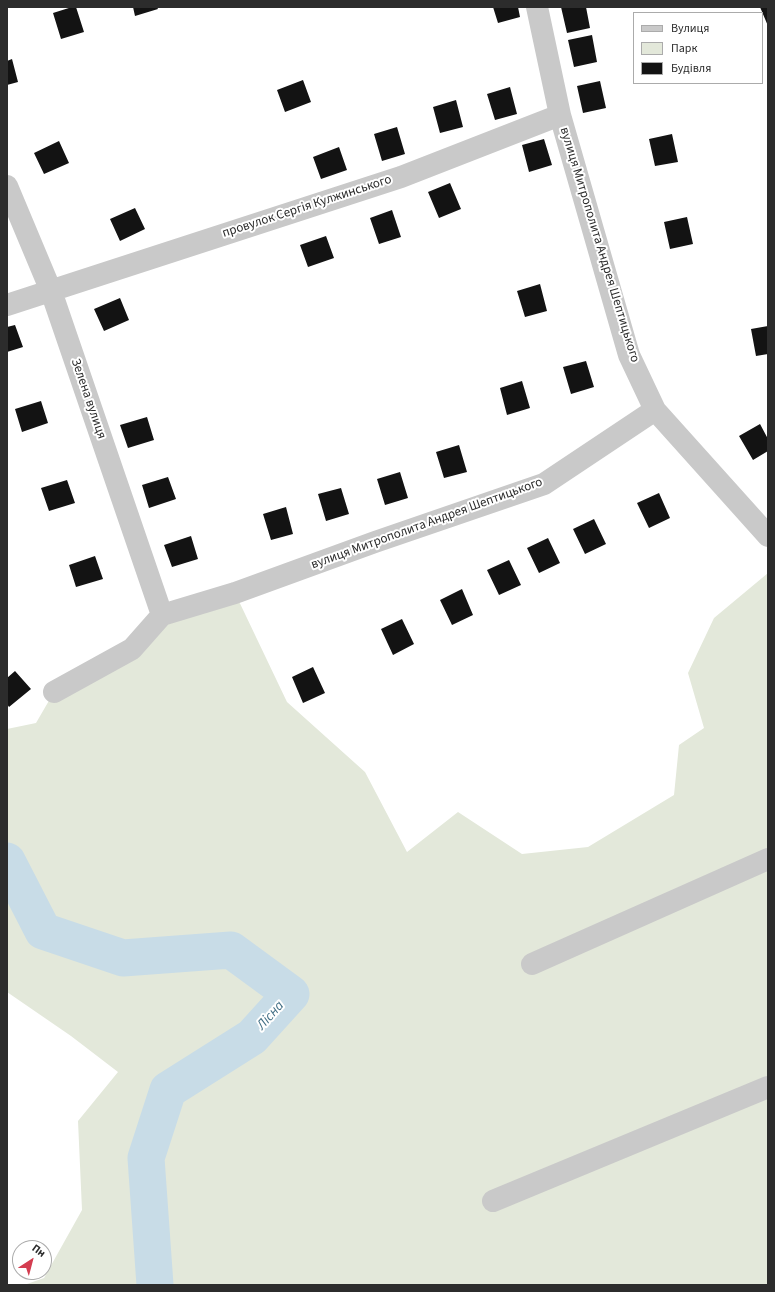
<!DOCTYPE html>
<meta charset="utf-8">
<style>
body{margin:0}
#map{position:relative;width:775px;height:1292px;overflow:hidden;background:#fff;font-family:"Source Sans 3",sans-serif}
canvas{display:block}
.frame{position:absolute;inset:0;border:8px solid #2c2c2c;pointer-events:none}
.legend{position:absolute;left:633px;top:12px;width:130px;height:72px;box-sizing:border-box;background:#fff;border:1px solid #ababab;margin:0;padding:5px 7px;list-style:none;font-size:12px;color:#2c2c2c}
.legend li{display:flex;align-items:center;gap:8px;height:20px}
.legend b{width:20px;border:1px solid #ababab}
.north{position:absolute;left:12px;top:1240px;width:40px;height:40px;box-sizing:border-box;background:#fff;border:1px solid #ababab;border-radius:50%;rotate:36deg;font-size:11px;font-weight:700;line-height:16px;text-align:center;color:#2c2c2c}
.north::after{content:'';display:block;margin:auto;width:14px;height:18px;background:#d43d50;clip-path:polygon(50% 0,100% 100%,50% 72%,0 100%)}
</style>
<div id="map">
<canvas width="775" height="1292"></canvas>
<div class="frame"></div>
<ul class="legend">
<li><b style="height:5px;background:#c9c9c9"></b>Вулиця</li>
<li><b style="height:11px;background:#e3e8da"></b>Парк</li>
<li><b style="height:11px;background:#131313"></b>Будівля</li>
</ul>
<div class="north">Пн</div>
</div>
<script>
const context = document.querySelector('canvas').getContext('2d');
context.lineJoin = 'round';
function fill(path, color) {
  context.fillStyle = color;
  context.fill(path, 'evenodd');
}
function strokePath(path, color, width, dash) {
  context.strokeStyle = color;
  context.lineWidth = width;
  context.lineCap = dash ? 'butt' : 'round';
  context.setLineDash(dash || []);
  context.stroke(path);
}
function label(font, color, halo, rows, align = 'center') {
  context.font = font + ' "Source Sans 3",sans-serif';
  context.lineWidth = 4;
  context.setLineDash([]);
  context.textBaseline = 'middle';
  context.strokeStyle = halo;
  context.fillStyle = color;
  for (const [text, x, y, turn = 0] of rows) {
    context.save();
    context.translate(x, y);
    context.rotate((+turn || 0) * Math.PI / 180);
    context.textAlign = isNaN(turn) ? turn : align;
    if (halo) context.strokeText(text, 0, 0);
    context.fillText(text, 0, 0);
    context.restore();
  }
}
fill(new Path2D(`
 M768,573V1285H24L44,1278L82,1210L78,1121L118,1072L71,1036L7,992V729L36,723L54,692L162,615L235,593L287,702L365,772L407,852L458,812L522,854L588,847L674,795L679,745L704,728L688,673L714,618Z`), '#e3e8da');
strokePath(new Path2D(`
 M7,861L43,931L123,958L231,950L291,994L252,1037L168,1090L146,1158L155,1285`), '#c8dce7', 37);
fill(new Path2D(`
 M72,7H76L84,32L61,39L53,13Z
 M133,7H157L158,9L135,16Z
 M493,7H518L520,17L498,23Z
 M561,7H586L590,28L567,33Z
 M760,7H768V26Z
 M592,35L597,62L574,67L568,40Z
 M12,59L18,82L7,85V61Z
 M303,80L311,102L285,112L277,90Z
 M600,81L606,108L583,113L577,86Z
 M510,87L517,114L495,120L487,94Z
 M456,100L463,127L440,133L433,107Z
 M397,127L405,154L382,161L374,134Z
 M672,134L678,162L655,166L649,139Z
 M544,139L552,165L529,172L522,145Z
 M59,141L69,163L44,174L34,153Z
 M339,147L347,170L321,179L313,157Z
 M450,183L461,209L439,218L428,192Z
 M135,208L145,229L120,241L110,219Z
 M392,210L401,237L379,244L370,218Z
 M687,217L693,244L670,249L664,222Z
 M326,236L334,258L308,267L300,245Z
 M540,284L547,311L525,317L517,291Z
 M120,298L129,320L104,331L94,309Z
 M15,325L23,347L7,352V327Z
 M768,326V354L756,356L751,329Z
 M586,361L594,387L571,394L563,367Z
 M522,381L530,408L507,415L500,388Z
 M41,401L48,423L22,432L15,409Z
 M147,417L154,440L128,448L120,425Z
 M760,424L768,439V451L753,460L739,436Z
 M459,445L467,472L444,478L436,452Z
 M400,472L408,498L385,505L377,479Z
 M168,477L176,499L149,508L142,485Z
 M67,480L75,503L49,511L41,488Z
 M341,488L349,514L326,521L318,494Z
 M659,493L670,518L649,528L637,503Z
 M286,507L293,534L271,540L263,514Z
 M594,519L606,544L585,554L573,529Z
 M191,536L198,559L172,567L164,545Z
 M548,538L560,563L539,573L527,548Z
 M95,556L103,579L76,587L69,565Z
 M509,560L521,585L499,595L487,570Z
 M462,589L473,615L452,625L440,600Z
 M402,619L414,644L393,655L381,629Z
 M313,667L325,693L303,703L292,677Z
 M15,671L31,689L9,707L7,704V678Z`), '#131313');
strokePath(new Path2D(`
 M7,186L51,291L162,615
 M7,305L401,177L560,115
 M655,410L768,536
 M54,692L132,649L162,615L235,593L375,542L544,484L655,410L629,355L560,115L537,7
 M532,964L768,859
 M493,1201L768,1087`), '#c9c9c9', 22);
label('13px', '#2c2c2c', '#fff', [
 ["провулок Сергія Кулжинського",307,207,-18],
 ["вулиця Митрополита Андрея Шептицького",599,245,73],
 ["Зелена вулиця",88,399,71],
 ["вулиця Митрополита Андрея Шептицького",427,524,-20]
]);
label('italic 14px', '#426f85', '#fff', [
 ["Лісна",271,1016,-48]
]);
</script>
